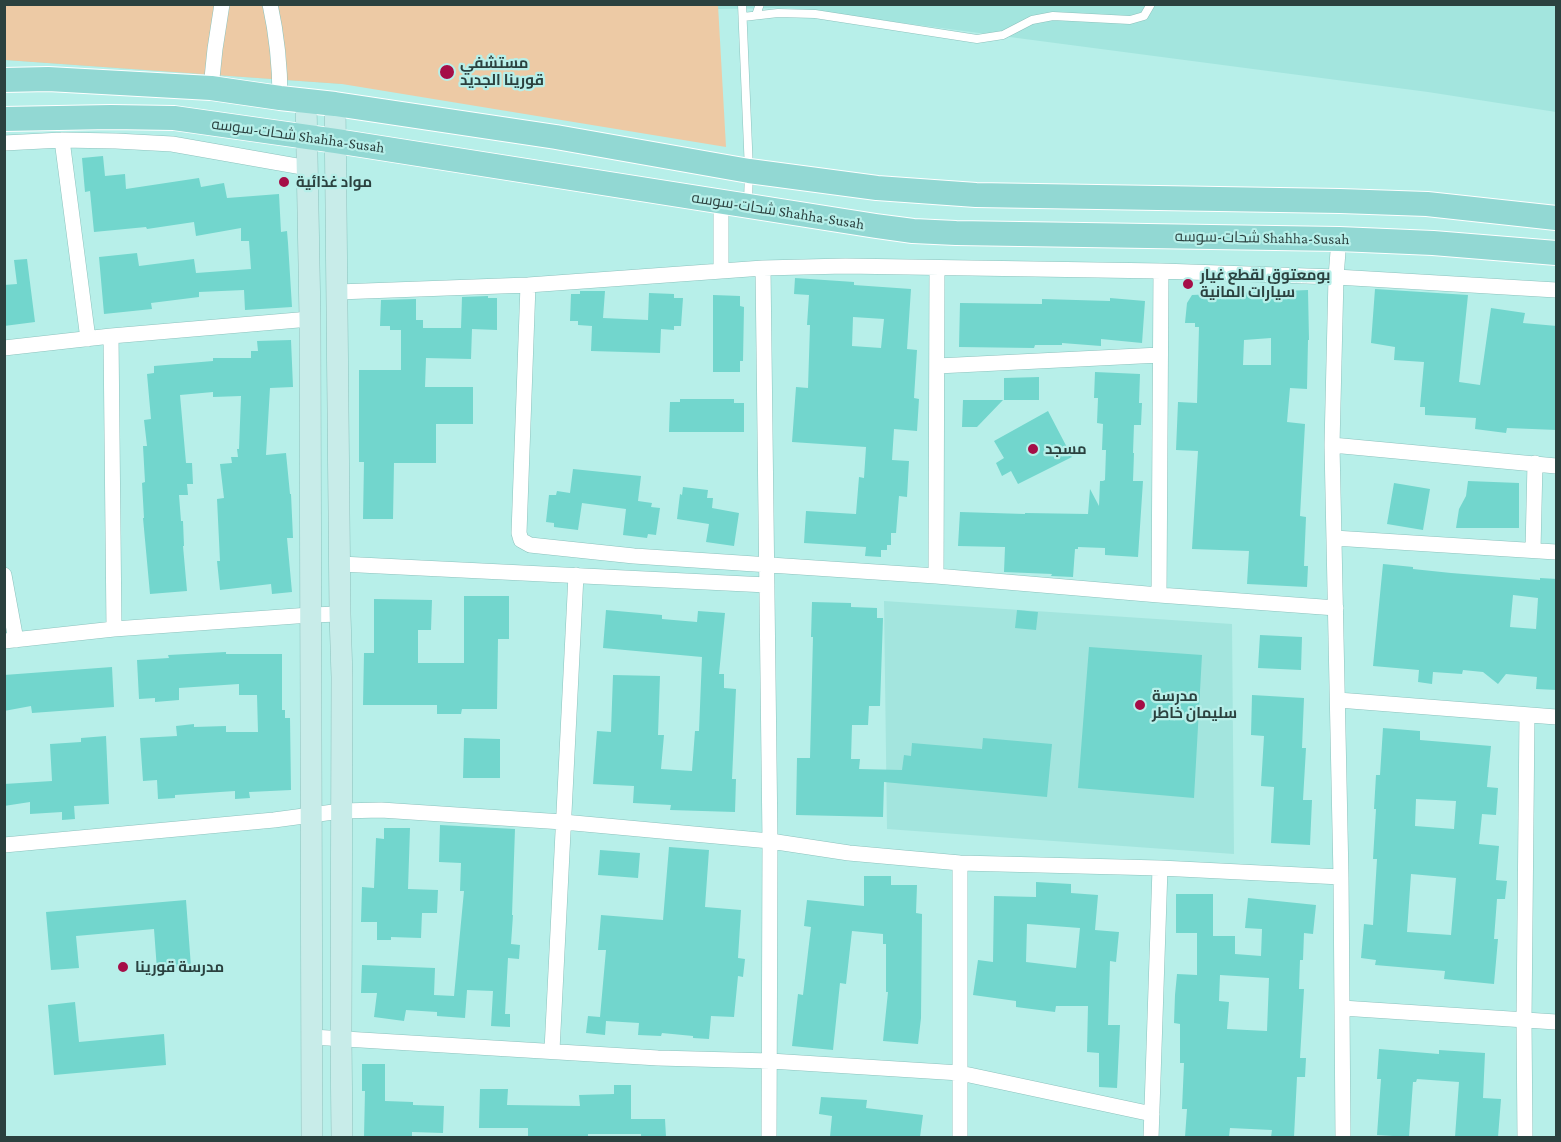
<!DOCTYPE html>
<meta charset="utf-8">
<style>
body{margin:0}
#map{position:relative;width:1561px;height:1142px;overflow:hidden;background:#b7efe9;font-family:"Crimson Pro",serif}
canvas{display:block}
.frame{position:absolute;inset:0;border:6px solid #2b413f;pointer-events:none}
</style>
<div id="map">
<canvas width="1561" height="1142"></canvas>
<div class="frame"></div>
</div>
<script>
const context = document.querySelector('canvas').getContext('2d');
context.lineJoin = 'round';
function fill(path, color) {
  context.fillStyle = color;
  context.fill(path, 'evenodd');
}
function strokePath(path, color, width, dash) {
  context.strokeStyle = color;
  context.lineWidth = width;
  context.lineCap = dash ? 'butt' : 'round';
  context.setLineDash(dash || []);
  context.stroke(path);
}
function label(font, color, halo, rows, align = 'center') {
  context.font = font + ' "Crimson Pro",Cairo,serif';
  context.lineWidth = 4.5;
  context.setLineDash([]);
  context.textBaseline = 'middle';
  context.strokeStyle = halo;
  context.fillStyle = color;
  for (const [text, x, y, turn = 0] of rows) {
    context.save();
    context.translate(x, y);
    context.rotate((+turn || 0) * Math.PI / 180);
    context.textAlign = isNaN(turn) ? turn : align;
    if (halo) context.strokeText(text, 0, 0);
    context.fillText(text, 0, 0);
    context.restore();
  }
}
fill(new Path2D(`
 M4,5H1556V112L1428,92L789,8L719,9L342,84L5,60Z
 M884,601L1232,624L1234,854L887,829Z`), '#a3e5de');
fill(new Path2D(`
 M4,5H718L726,147L342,84L5,60Z`), '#edcaa5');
fill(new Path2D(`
 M103,156L105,176L125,174L126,189L199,178L201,187L224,183L227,198L279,194L281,232L287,231L288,243L292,307L245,310L244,290L199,292V297L151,303L152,309L104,314L99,257L137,253L139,266L194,259L196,273L251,269L249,241H241V228L196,236L194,222L147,229L146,227L94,232L90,191L85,192L82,158Z
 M27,259L35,322L4,326V285L17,284L14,260Z
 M795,278L854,282V285L911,289L907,349L917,350L914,398L919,399L917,431L894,429L892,460L909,461L907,497L899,496L896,533H891V545H887V550H881V557L865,556L866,547L804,543L806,511L856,514L859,477L864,478L866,447L792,442L796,387L808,388L810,325H807L809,295L794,294ZM853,317L884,319L881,348L852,346Z
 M1375,289L1468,295L1459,382L1480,385L1491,308L1525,313L1523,323L1557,326V430L1507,428L1506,433L1475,429L1476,418L1425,415V407H1420L1424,362L1394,360L1395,347L1371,343Z
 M1308,290L1309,340H1308L1307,389L1290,388L1287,422L1305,424L1300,516L1306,517L1304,566H1308L1307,587L1247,584L1249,551L1192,549L1198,451L1176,450L1178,402L1197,403L1199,327H1195V323H1185L1187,303L1192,295ZM1271,338V365H1243L1244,340Z
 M580,291H605L603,318L648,320L649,293L674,294V298H683L681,326H674V330L661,329L660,353L591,351L592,326L578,325V321H570L571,294H580Z
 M713,295L740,296V306L744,307L743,361H740V372H713Z
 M488,296V298H497V330L472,329L471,359L426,358L425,387H473V424H436V463H394L393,519H363L364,462H359V370H401V330H390V326H380L381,300L416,299V320H423V328H461L462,297Z
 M1110,298L1145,301L1142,343L1101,339V346L1062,343V345H1035L1034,348L959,347L960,303L1042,304V299L1110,301Z
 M291,340L293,387L270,388L266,455L286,453L290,494H291L293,538H287L292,592L272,594L271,584L220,590L217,561H220L217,499L224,498L220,464L232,463L231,457H238L237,449H239L241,396L213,397V392L180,395L186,463H192L193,484H187L188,495H179L181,521H183L184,546H183L187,591L150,594L143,518H144L142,483L145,482L143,446H147L144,420L151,419L147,374L154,373V366L213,361V358H251V351H258L257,341Z
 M1095,372L1140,374L1139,403H1142L1141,425H1134L1133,453H1134L1133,481H1143L1138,557L1105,555V548L1078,547V549H1075L1073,577L1051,576L1052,574L1004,572L1005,547L958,546L960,512L1025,514V513L1088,514L1090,489L1099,506L1100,481H1103L1105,480L1106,450H1102L1103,424L1097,423L1098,398H1094Z
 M1039,377V400H1004V378Z
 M680,399H734V403H744V432H669L670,402H680Z
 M963,400H1003L977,427H962Z
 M1048,411L1072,457L1018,484L1011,471L1002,476L996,463L1004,458L994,441Z
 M573,469L641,476L638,501L652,503L651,507L660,508L656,535L648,534L647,538L623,535L626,509L582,503L578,530L554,527V523L546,522L549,495H556L557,491L570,493Z
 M1468,481L1519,483V528H1456L1459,509L1466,496Z
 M1394,483L1430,489L1423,530L1387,524Z
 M683,487L708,490L707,498H713L712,508L739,513L734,546L706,542L709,524L677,519L680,494L682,495Z
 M1383,564L1413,567V569L1451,573L1540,580V578L1557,579V690L1536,689L1537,677L1506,674L1498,684L1483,672L1463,670L1462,674L1433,672L1432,684L1418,682L1419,670L1373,666ZM1513,595L1538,598L1536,629L1510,627Z
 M464,596H509V639H498L497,709H462L461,714H437V705H363L364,653H374V599L432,600L431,630H418V663H464Z
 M812,602L851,603V607L877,608V618H883L880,706H869L868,725H852L851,759H860L859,769L902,770L904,755L911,756L912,743L982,749L983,738L1052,744L1047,797L884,782L883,817L796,815L797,758H810L813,637H811Z
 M606,610L662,615V619L697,622L698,611L725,613L719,674H724V688L736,689L732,779H736L735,812L670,810L671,805L633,803L634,786L593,784L597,731L611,732L613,675L660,676L658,735H664L661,769L692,771L695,731H699L702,657L603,648Z
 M1017,610L1038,612L1036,630L1015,628Z
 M1260,635L1302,637L1301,670L1258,668Z
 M1089,647L1202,655L1194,798L1078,788Z
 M226,652V654H282V710H285V718H290L291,790L249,792L250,798L235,799V791L175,795V798L158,799L157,780L143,781L140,738L177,736L176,726L194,724V727L226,726V732H258L257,695H239V684L179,688V700L155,702V698L139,699L137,660L169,658L168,655Z
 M112,667L114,707L32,713L31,706L4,711V675Z
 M1252,695L1304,698L1302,748H1306L1303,800H1312L1310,845L1271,843L1274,787L1261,786L1264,736L1251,735Z
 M1383,728L1420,731V740L1491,746L1487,787L1498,788L1496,815L1482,814L1479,844L1499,846L1496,880L1507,881L1505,899H1497L1494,939H1498L1494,984L1444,979L1445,971L1375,965L1376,960L1361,958L1364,924L1373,925L1377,859H1373L1376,809H1374L1376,775H1380ZM1416,799L1456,801L1454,829L1415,826ZM1411,874L1456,878L1451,935L1407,932Z
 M106,736L109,804L74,806L75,819L62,820V812L30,814V802L4,806V784L52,781L50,744L81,742V738Z
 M464,738L500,739V778H463Z
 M440,825L515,829L512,915H513L511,944L520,945L519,959L508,958L505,1014H510V1027L491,1026L493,991L467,990L465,1018L437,1016V1012L406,1010L404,1021L374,1017L377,993H361L362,965L435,968L434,995L454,996L464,891H460L461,863L439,862Z
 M384,828H410L408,889L438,890L437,913H422L421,938L391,937V940H377V922H361L362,887L374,888L376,838L384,839Z
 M669,847L709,850L705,907L741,910L738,958L745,959L743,977L738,976L734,1017L711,1016L709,1039L693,1038V1036L662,1033L661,1036L638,1035L639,1023L606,1021L605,1035L586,1033L588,1016L600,1017L606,950H598L601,915L663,920Z
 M600,850L640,853L638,878L598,875Z
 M864,876H891V885H917L916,913L922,914L921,1018L918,1044L883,1041L888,992H886V944H883V934L852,931L846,984L840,983L833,1050L792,1046L798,994L803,995L811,927L804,926L807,900L864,906Z
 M1036,882L1071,884V893L1098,895L1095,930L1119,932L1116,962L1110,961L1108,1025H1120L1117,1088L1099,1087V1053L1087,1052L1088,1006H1056L1055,1012L1016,1007V1001L973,995L978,960L993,962L994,896L1036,897ZM1027,924L1080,928L1076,968L1026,962Z
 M1176,894H1213V936H1235V954L1261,956L1262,929L1245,928L1248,898L1316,905L1313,934L1304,933L1303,960H1300L1299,989H1304L1300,1058H1306L1305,1077H1297L1294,1137H1271L1272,1130L1230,1128L1229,1137H1185L1187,1109H1182L1184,1063H1180V1024L1174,1023L1175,995L1177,974L1197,975V933H1176ZM1220,975L1269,978L1267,1031L1227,1029L1229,1002L1219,1001Z
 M186,900L191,967L157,970L154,929L76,936L79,968L51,970L46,912Z
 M75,1002L79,1042L164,1034L166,1065L54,1075L48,1005Z
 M1379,1049L1439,1054V1050L1485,1053L1483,1098L1501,1099L1498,1137H1455L1459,1082L1417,1079L1416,1082H1413L1409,1137L1377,1135L1381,1079H1377Z
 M362,1064H385V1101L413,1102V1105L444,1106L443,1133L412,1132V1137H364L365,1091H362Z
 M614,1085H631V1119H665L666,1137H641V1134H588V1137H528V1128H479L480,1089H508L507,1105L580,1106L579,1095L614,1094Z
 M821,1097L867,1100L866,1108L923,1115L920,1137H830L832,1116L819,1114Z`), '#72d6cd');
const lane = new Path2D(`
 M742,4L749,171L748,202
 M756,15L760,4
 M743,17L778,13L815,14L977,39L1003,35L1032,20L1053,16L1130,20L1144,16L1151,4`);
const street = new Path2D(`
 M270,4C277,36 280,66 280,98
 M211,88L215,49L222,4
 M62,140L88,339
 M4,143L62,140L116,141L172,144L308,168
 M721,202V271
 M1339,239L1336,277L1332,445L1341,877L1343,1138
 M763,268L770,841L769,1138
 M528,285L519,533L521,540L530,545L634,556L936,576L1159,595L1336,608
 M338,292L528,285L763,268L845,266L1161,271L1336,277L1556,290
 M111,336L114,629
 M4,348L111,336L310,319
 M937,366L1160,355
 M1332,445L1556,466
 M1334,538L1556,552
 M1533,550L1535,463
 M340,564L767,585
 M4,575L16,640
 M936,576L937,268
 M1159,595L1161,271
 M4,641L114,629L310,615L340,614
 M1338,700L1556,717
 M4,845L274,820L341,811L381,810L563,822L770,841L849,853L960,863L1160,868L1341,877
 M1342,1008L1556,1022
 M312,1037L658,1058L770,1061L960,1073L1152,1114
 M552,1050L576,575
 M960,1138V863
 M1151,1138L1160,868
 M1525,1138L1524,1020L1527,715`);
const secondary = new Path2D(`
 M306,101L310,319L312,1138
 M335,104L340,614L342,677L341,1037L342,1138`);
const primary = new Path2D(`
 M4,80L48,79L211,88L280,98L335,104L556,137L749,171L877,188L976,195L1340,201L1427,204L1556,218
 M4,119L111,117L174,118L336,141L876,226L913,231L956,233L1339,239L1433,243L1556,253`);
strokePath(lane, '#8cc2bd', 9);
strokePath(street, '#8cc2bd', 16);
strokePath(secondary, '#8cc2bd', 22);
strokePath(primary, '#fff', 26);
strokePath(lane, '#fff', 8);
strokePath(street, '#fff', 15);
strokePath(secondary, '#c8ece9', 21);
strokePath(primary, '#92d8d3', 24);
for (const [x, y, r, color] of [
 [447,72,8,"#a50e47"],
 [284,182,6,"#a50e47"],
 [1188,284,6,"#a50e47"],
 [1033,449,6,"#a50e47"],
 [1140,705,6,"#a50e47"],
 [123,967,6,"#a50e47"]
]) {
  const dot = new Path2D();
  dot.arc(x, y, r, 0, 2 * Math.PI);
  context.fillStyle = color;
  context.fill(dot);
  strokePath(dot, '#b7efe9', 2);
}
label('bold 15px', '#2b413f', '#b7efe9', [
 ["مستشفي",460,63],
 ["قورينا الجديد",460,80],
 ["مواد غذائية",296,182],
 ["بومعتوق لقطع غيار",1200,275],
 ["سيارات المانية",1200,292],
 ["مسجد",1045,449],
 ["مدرسة",1152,696],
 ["سليمان خاطر",1152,713],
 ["مدرسة قورينا",135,967]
], 'left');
label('15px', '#2b413f', '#b7efe9', [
 ["شحات-سوسه Shahha-Susah",298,136,8],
 ["شحات-سوسه Shahha-Susah",778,211,9],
 ["شحات-سوسه Shahha-Susah",1262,238,1]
]);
</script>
